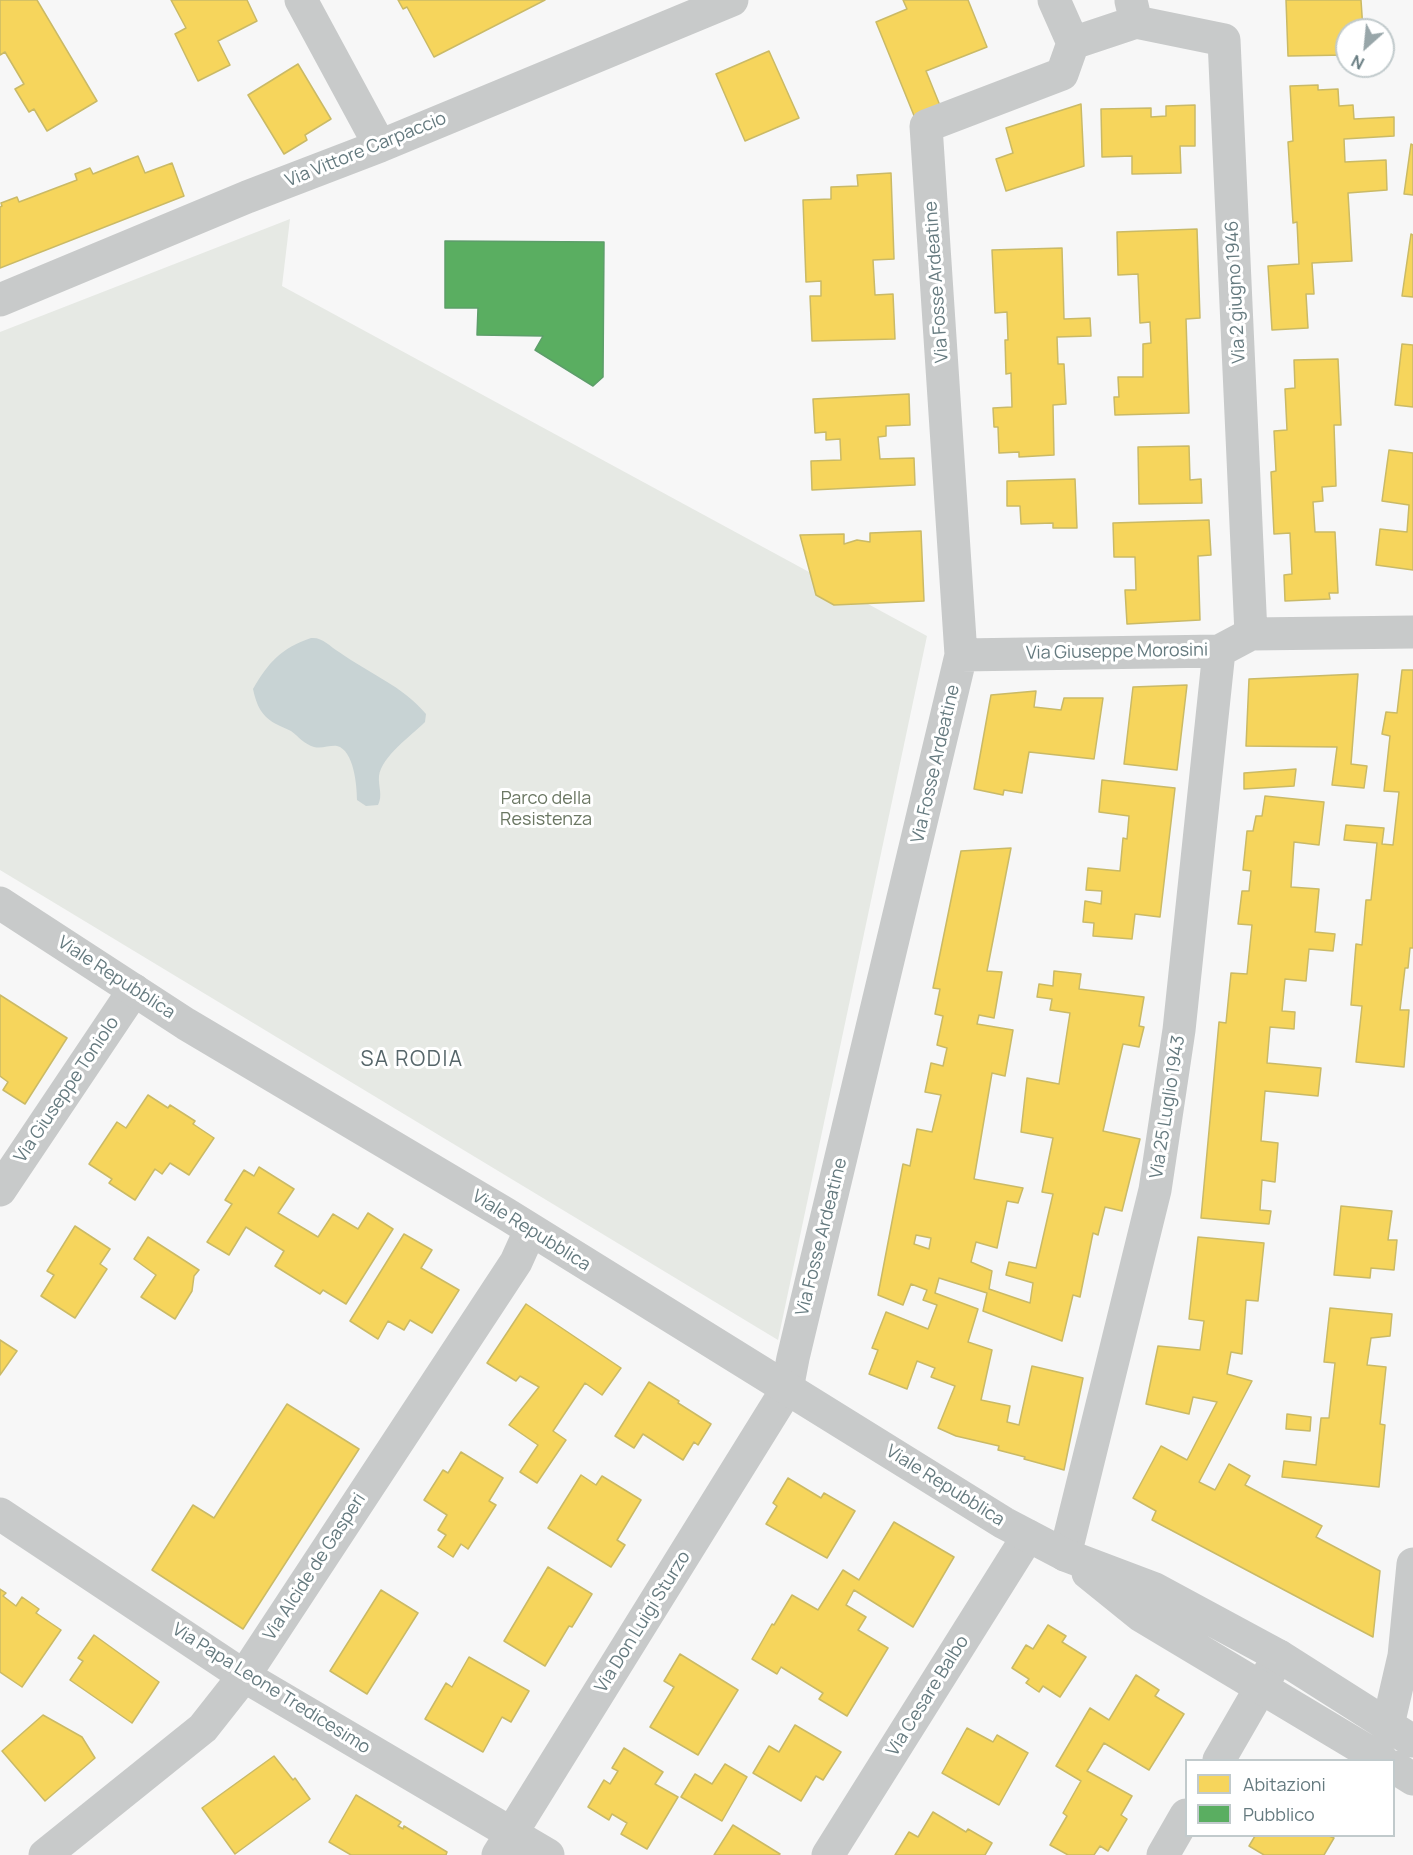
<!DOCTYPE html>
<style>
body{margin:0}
#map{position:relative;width:1413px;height:1855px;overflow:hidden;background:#f7f7f7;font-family:Manrope,sans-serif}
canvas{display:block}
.legend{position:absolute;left:1185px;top:1759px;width:210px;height:78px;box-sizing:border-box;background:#fff;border:2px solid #c1cacc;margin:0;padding:8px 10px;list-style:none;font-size:18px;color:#657a7f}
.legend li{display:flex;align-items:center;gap:12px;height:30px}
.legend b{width:30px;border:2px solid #c1cacc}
.north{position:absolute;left:1335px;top:18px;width:60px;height:60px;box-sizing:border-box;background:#fff;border:2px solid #c1cacc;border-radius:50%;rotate:207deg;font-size:16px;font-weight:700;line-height:24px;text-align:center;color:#657a7f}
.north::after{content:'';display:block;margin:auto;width:21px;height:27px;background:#98a6a9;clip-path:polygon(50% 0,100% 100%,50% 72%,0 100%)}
</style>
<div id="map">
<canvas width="1413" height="1855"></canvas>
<ul class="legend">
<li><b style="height:16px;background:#f6d55c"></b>Abitazioni</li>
<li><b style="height:16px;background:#5aae61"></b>Pubblico</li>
</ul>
<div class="north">N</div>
</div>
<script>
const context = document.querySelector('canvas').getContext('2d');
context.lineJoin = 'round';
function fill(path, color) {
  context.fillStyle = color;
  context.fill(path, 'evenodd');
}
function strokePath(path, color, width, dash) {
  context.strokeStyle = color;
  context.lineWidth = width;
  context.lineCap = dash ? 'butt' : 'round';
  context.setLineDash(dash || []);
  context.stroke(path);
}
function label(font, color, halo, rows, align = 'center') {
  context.font = font + ' Manrope,sans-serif';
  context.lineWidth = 6;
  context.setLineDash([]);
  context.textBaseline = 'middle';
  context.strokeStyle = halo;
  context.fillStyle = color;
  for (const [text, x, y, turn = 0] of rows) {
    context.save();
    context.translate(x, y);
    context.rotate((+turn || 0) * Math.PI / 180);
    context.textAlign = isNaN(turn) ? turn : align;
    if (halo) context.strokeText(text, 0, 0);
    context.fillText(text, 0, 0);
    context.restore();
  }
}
fill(new Path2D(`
 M290,219L282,286L927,636L778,1340L0,870V332Z`), '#e6e9e4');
fill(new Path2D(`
 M311,638C323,637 329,646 339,652C368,673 403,686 426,714L425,722C411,736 382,756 379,776C378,786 383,795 378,805L366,806L357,800C357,786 354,750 337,746C330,745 322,749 314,747C304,744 299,737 291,731C287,729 282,727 278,725C262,717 257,707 253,689C268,663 281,648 311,638Z`), '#c8d3d4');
const homes = new Path2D(`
 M0,0H37L97,101L47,131L34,109L29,112L15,89L24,84L5,52L0,55Z
 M171,0H247L257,21L218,41L230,65L198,81L175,34L186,28Z
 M398,0H545L434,57L407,7L403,9Z
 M903,0H968L987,47L926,71L941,108L915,118L876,22L907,9Z
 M1286,0H1361L1363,30H1347V55L1288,56Z
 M769,51L799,118L745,141L716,74Z
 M298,64L331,119L305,135L307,140L284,154L248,95Z
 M1318,85V90L1338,89L1339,106L1353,105L1354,119L1394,117V136L1344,139L1345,162L1386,160L1387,190L1348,193L1352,261L1312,263L1314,294H1306L1308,328L1272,330L1268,266L1299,264L1297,222L1293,223L1288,142L1293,141L1290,86Z
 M1081,104L1084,166L1006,191L996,159L1013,153L1006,128Z
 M1195,105V146H1180L1181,173L1132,174V156L1102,157L1101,109L1151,108V117L1166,116V106Z
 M1411,144L1413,145V195L1404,194Z
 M138,156L145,173L172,163L184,196L0,268V207L2,206L1,203L17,197L19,202L77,180L75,174L90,168L93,174Z
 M891,173L894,259L873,260L875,295L893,294L895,339L812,341L810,296H821V281L806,282L803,200L831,199V187L858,186L857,175Z
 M1197,229L1200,318L1186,319L1189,413L1115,415L1114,397H1119L1118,377H1143V344L1151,343L1150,322L1140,323L1138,274L1118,275L1117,232Z
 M1411,234L1413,235V297L1402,296Z
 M1062,248L1064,319L1090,318L1091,336L1057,337L1058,364H1064L1066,404L1053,405L1054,455L1019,457V452L999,453L998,427H994L993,408L1012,407L1011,373L1006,374L1005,340H1008L1007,312L995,313L992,250Z
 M1402,344L1413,345V407L1395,405Z
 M1338,359L1341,425H1334L1336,486L1322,487L1323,501L1313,502L1315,532H1335L1338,593H1329L1330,599L1285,601L1284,575L1292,574L1290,533L1274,534L1271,472L1276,471L1274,431L1287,430L1285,389L1295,388L1294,360Z
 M909,394L910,425L886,426V436L878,437L880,459L914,458L915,485L812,490L811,461L841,460L840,439L826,440V432L815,433L813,399Z
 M1189,446L1190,480L1201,479L1202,503L1139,504L1138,447Z
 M1389,450L1413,453V570L1376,565L1380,529L1407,532L1409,505L1382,501Z
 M1075,479L1077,528H1053V523L1021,524L1020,506H1007V481Z
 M1209,520L1211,555L1198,556L1200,620L1127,624L1125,590H1136L1135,557H1114L1113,523Z
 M921,531L924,601L834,605L816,595L800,535L844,534V544L857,540L870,542V533Z
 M1402,670H1413V948H1410L1408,968H1405L1400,1010H1409L1404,1067L1356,1062L1362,1006L1351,1005L1356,944L1362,945L1366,900H1371L1377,843L1344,840L1346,825L1384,828L1382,844L1393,845L1399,792L1384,791L1390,736L1382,734L1386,712L1397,713Z
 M1358,674L1351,764L1367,766L1364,788L1332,785L1337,747L1246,746L1249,679Z
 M1187,685L1177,770L1124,764L1133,687Z
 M1036,691L1034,707L1061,710L1064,698H1103L1094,759L1029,752L1022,793L1004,790L1003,795L974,789L991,695Z
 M1296,769L1294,786L1244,789V773Z
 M1102,780L1175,788L1160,917L1135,914L1132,939L1093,936L1094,923L1083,922L1085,901L1101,904L1102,891L1086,890L1088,868L1120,871L1123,838L1127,839L1129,816L1099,812Z
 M1265,796L1324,802L1319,845L1294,842L1291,887L1319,889L1315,932L1335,934L1333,951L1309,949L1306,981L1285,979L1282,1011L1295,1012L1294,1029L1270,1027L1267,1063L1321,1068L1318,1096L1265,1091L1261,1141L1278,1143L1275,1182L1262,1180L1260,1210L1271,1211L1269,1224L1201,1218L1219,1022L1226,1023L1231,973L1247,974L1252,925L1238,924L1242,891H1249L1251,871L1243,870L1247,831H1253L1256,816H1262Z
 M1011,848L987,971L1002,972L994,1018L979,1015L977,1024L1013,1030L1005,1076L992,1073L974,1179L1023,1188L1018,1203L1007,1201L997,1248L976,1242L971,1262L992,1271L989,1289L1030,1303L1033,1283L1006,1275L1009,1262L1036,1268L1053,1194L1042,1192L1053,1138L1021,1132L1027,1078L1059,1084L1070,1013L1050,1010L1052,999L1037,997L1039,984L1053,986L1054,971L1081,974L1079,989L1144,997L1139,1026L1144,1027L1139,1047L1123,1044L1103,1131L1140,1139L1122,1211L1105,1207L1098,1235L1093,1233L1080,1297L1073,1295L1062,1341L983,1311L987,1293L939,1278L935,1293L978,1309L968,1342L992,1350L981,1400L1010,1406L1007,1422L1019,1425L1032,1366L1083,1378L1064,1470L1024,1459L1025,1457L998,1450L999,1446L956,1436L938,1428L955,1386L931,1377L935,1368L917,1361L907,1389L869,1374L878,1350L872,1348L886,1312L928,1329L937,1305L923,1300L927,1290L911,1284L903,1305L878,1295L903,1164L910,1166L917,1129L932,1132L941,1095L925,1092L931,1063L943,1066L947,1048L937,1045L943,1016L935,1014L940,989L933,988L961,851ZM916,1235L931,1238L929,1249L914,1244Z
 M0,995L67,1038L25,1104L3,1090L8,1082L0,1076Z
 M148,1095L168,1108L170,1105L195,1121L193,1124L214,1138L189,1175L170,1163L162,1174L155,1169L135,1200L109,1183L112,1179L89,1164L117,1122L126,1128Z
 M259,1167L294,1189L278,1213L318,1237L333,1214L358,1229L368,1213L393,1229L346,1304L323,1290L320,1294L275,1266L284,1251L246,1227L229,1255L207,1242L232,1204L225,1200L244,1170L254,1176Z
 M1341,1206L1392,1211L1388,1240H1397L1394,1270L1371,1268L1370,1278L1334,1275Z
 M75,1226L110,1249L100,1264L107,1269L75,1318L41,1296L54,1275L47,1271Z
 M404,1234L432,1250L421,1268L459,1290L432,1333L410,1320L404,1330L388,1321L378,1339L350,1321Z
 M148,1237L199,1270L194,1276L192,1291L175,1319L141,1297L156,1275L134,1259Z
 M1198,1237L1264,1243L1258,1301L1246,1300L1242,1354L1231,1352L1227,1374L1252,1381L1199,1482L1215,1490L1229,1464L1250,1476L1245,1485L1322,1526L1316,1537L1380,1571L1373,1637L1152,1520L1156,1511L1133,1498L1161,1446L1187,1460L1217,1402L1193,1397L1189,1414L1146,1404L1158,1346L1200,1350L1204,1321L1189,1319Z
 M526,1304L621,1368L602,1395L585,1383L553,1431L566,1440L537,1483L520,1472L538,1445L509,1425L539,1387L520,1376L516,1381L487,1363Z
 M1330,1308L1392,1314L1390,1336L1371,1338L1367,1365L1386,1367L1380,1424L1385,1425L1379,1487L1282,1477L1284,1461L1316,1465L1321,1418H1329L1335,1363L1324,1362Z
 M0,1340L17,1351L0,1375Z
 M649,1382L679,1401L678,1403L711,1424L698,1445L694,1442L683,1460L643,1434L634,1448L615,1436Z
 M287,1404L359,1449L243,1629L152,1570L193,1505L214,1518Z
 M1287,1414L1311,1417L1310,1431L1286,1429Z
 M461,1452L503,1478L489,1501L496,1505L468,1549L461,1544L453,1557L438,1547L446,1535L438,1530L447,1515L424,1500L443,1470L448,1473Z
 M581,1475L596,1485L602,1476L641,1500L617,1540L625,1545L611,1567L548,1528Z
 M788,1478L821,1498L824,1493L855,1511L827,1558L766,1524L777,1506L773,1503Z
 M894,1522L954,1557L913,1627L854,1590L846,1605L866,1617L858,1630L888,1648L847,1716L819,1699L823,1693L781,1667L777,1674L752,1659L772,1624L774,1625L792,1595L818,1610L843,1570L859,1580Z
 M548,1567L592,1594L572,1627L569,1626L545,1666L504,1641Z
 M0,1589L6,1593L3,1596L16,1606L22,1597L39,1609L36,1613L61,1630L22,1687L0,1672Z
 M381,1590L418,1613L367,1694L330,1671Z
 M1048,1625L1066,1636L1062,1642L1086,1657L1060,1697L1043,1686L1039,1692L1026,1683L1029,1679L1012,1668L1026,1645L1033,1649Z
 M94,1635L159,1682L132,1723L70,1680L83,1661L78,1658Z
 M680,1654L738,1690L698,1755L650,1727L674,1687L664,1681Z
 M469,1657L529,1691L511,1722L502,1717L483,1752L425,1719L446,1683L452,1687Z
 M1136,1675L1159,1690L1155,1696L1184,1714L1149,1770L1104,1743L1087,1771L1132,1796L1121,1815L1127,1819L1108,1851L1100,1846L1094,1855H1068L1050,1845L1067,1816L1063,1813L1081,1781L1056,1766L1090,1708L1109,1720Z
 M43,1715L82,1737L95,1758L45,1801L2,1751Z
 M795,1725L841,1752L823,1780L816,1776L801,1801L753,1773L769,1746L779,1752Z
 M967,1728L993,1742L997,1735L1028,1753L999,1805L942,1773Z
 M624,1748L663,1772L655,1784L678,1797L647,1849L621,1834L627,1823L612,1814L609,1820L588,1807L604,1780L610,1784L618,1771L612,1768Z
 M274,1756L293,1780L295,1778L310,1799L235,1854L202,1808Z
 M725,1764L747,1777L722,1821L681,1797L695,1774L712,1784Z
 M356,1795L401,1822L398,1826L403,1829L404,1826L447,1852L446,1855H351L329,1842Z
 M933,1812L966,1832L968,1829L992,1843L985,1855H895L909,1832L918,1837Z
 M733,1825L780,1854L779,1855H714Z
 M1255,1836H1329L1334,1838L1324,1855H1264L1249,1846Z`);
fill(homes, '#f6d55c');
strokePath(homes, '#caba66', 1.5);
const public = new Path2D(`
 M445,241L604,242L603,377L593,386L535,350L543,336L477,335L478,308H445Z`);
fill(public, '#5aae61');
strokePath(public, '#5d9e6a', 1.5);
strokePath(new Path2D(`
 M301,0L380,146
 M1054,0L1073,43L1136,22L1131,1
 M1136,22L1224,40L1251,634
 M0,300L247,197L380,146L732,0
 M961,655L1219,651L1251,634L1413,632
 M0,1190L134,990
 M0,1514L244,1676L548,1855
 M1065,1555L1155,1190L1179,1030L1219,651
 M1219,1760L1279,1656
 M45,1855L203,1728L244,1676L516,1262L530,1231
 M498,1855L787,1389L793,1358L961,655L926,126L1062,74L1073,43
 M828,1855L1028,1536
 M1163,1855L1186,1815`), '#c8caca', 33);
strokePath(new Path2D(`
 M0,903L186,1024L506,1214L1004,1523L1065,1555L1155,1589L1279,1656L1413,1741
 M1088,1573L1140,1615L1382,1760
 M1388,1725L1404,1656L1413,1564
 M1394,1767L1413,1779`), '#c8caca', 33);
label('18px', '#657a7f', '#fff', [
 ["Via Vittore Carpaccio",366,150,-22],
 ["Via Fosse Ardeatine",937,282,-94],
 ["Via 2 giugno 1946",1236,292,-93],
 ["Via Giuseppe Morosini",1117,652,-1],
 ["Via Fosse Ardeatine",936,764,-77],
 ["Viale Repubblica",116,978,33],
 ["Via Giuseppe Toniolo",67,1090,-56],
 ["Via 25 Luglio 1943",1168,1107,-81],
 ["Viale Repubblica",531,1231,32],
 ["Via Fosse Ardeatine",822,1237,-76],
 ["Viale Repubblica",945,1486,32],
 ["Via Alcide de Gasperi",315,1567,-57],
 ["Via Don Luigi Sturzo",643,1622,-58],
 ["Via Papa Leone Tredicesimo",271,1689,32],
 ["Via Cesare Balbo",928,1696,-58]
]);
label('18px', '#6b7763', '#fff', [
 ["Parco della",546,799],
 ["Resistenza",546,820]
]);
context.letterSpacing = '1.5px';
label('21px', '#56666a', '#fff', [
 ["SA RODIA",412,1060]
]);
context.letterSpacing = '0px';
</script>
